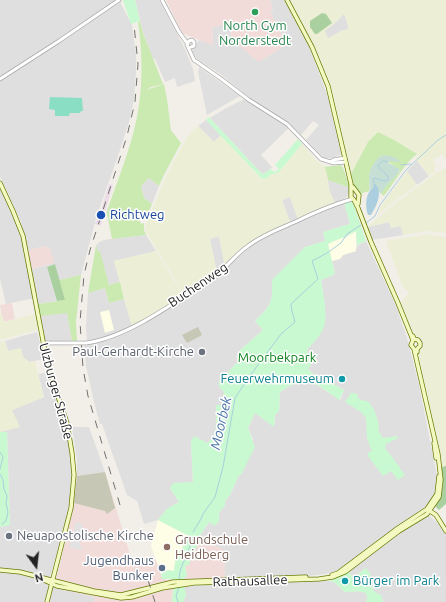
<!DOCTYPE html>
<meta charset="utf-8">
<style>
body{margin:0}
#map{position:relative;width:446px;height:602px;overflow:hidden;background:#f2efe9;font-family:Ubuntu,sans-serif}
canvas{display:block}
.north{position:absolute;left:16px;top:546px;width:40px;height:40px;-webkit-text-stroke:3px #fff;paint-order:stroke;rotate:165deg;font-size:11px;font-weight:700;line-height:16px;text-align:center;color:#222}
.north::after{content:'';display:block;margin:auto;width:14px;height:18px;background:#222;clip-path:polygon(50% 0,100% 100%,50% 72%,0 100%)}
</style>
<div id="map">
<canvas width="446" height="602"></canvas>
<div class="north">N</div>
</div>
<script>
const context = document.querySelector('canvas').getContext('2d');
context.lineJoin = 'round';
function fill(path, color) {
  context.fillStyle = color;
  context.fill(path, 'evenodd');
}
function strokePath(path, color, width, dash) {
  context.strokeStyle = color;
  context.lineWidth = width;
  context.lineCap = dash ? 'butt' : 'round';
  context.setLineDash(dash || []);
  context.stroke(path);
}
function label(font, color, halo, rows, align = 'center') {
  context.font = font + ' Ubuntu,sans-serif';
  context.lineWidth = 3;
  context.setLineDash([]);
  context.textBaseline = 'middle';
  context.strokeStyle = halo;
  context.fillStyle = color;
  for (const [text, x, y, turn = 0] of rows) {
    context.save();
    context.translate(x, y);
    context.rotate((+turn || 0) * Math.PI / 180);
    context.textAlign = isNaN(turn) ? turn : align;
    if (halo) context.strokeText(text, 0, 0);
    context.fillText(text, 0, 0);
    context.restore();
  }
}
fill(new Path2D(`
 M0,0H119L132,25L136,54V72L134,99L130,119L117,159L97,215L81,275L59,280L55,264L47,267L57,301L38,304L31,269L53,263L50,248L47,249L46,246L28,250L21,222L0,176Z
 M135,0H159L183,45L193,69L195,81L177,87L175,78L165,82L155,59H153L143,32Z
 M270,0H284L310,49L328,97L341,153L340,155L332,158H324L306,140L319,125L313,121L301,135L291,126L261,155L272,167L267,172L262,174L210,118L226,108L249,97L219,73L198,60L192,51L193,48L199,40L213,44L212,27L229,23L232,40L259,61L287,44L269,12L273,10Z
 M344,13L349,29L341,31L328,39L324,31L336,22Z
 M199,67L240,96L207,115L198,72Z
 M206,120L221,135L214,142L198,126Z
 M417,161L429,176L417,185L407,171Z
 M149,178L159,186L152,204L144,198L141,186Z
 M328,180L350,188L347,197L335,203L329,190Z
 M0,188L9,204L18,228L28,260L35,298L6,304L0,279Z
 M290,197L298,219L290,222L282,200Z
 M344,202L350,224L323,232L325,241L305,247L272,282L273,289L271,302L264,312L255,321L263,330L237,353L242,358L219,381V386L225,392L221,406L216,405V430L211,441L208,443L191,442L193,482L170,488L179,502L167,509L158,520L144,524L137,501L127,495L102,424H100L94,402L86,366L84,343H87L86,326L88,293L105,288L109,303L124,299L133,329L217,276L228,267L242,252L255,243L288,226Z
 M390,222L401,226L403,235L372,240L367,227Z
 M146,235L156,251L114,261L120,282L109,285L100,252H98L96,245L101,241L110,239Z
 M219,236L225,267L217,273L210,239Z
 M366,241L396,306L407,338L419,385L437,476V485L434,498L427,507L398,526L342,568L332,573L308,576L225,579L199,537L209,522L219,518V513L225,505V501L230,495L238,477L242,473L253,439L248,428L255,413L274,426L275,415L279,411L280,392L296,382L305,381L314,383L340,400L344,390L312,373L308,369L309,355L307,350L319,335L325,308L321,279L335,274L332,261L340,259L343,255L356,251L357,246Z
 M67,312L72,341L48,342L45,340L41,316Z
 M37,332L44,359L29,362L23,357L8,351L5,341Z
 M48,372L53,382L67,422L73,475L69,515L47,586L95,597L94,602H0V527L10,524L7,432H0L3,430H10L12,410L44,397L38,374Z
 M72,427H89L105,472L77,476V460Z
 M427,514L438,523L446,534V602H383V599L374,593L372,585L370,586L365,580L366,568L353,578L348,571Z
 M329,581L334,582L345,592L363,591L366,593L368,596L367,602H183L186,595L183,587L220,584Z`), '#e0dfdf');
fill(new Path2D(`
 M166,0H270L273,10L270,12L287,44L259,62L232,40L229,24L212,27L213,45L199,40L182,33Z
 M46,246L47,249L50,248L54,263L31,269L28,250Z
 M12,303L15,319L3,322L0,305Z
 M105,472L132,561L141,557L146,558L147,562L156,560L162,577L167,580L174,579L172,602H94L95,597L54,588L73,508L77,476Z
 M199,537L224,550L225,579L183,580V579L187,575L185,566Z`), '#f1dcd9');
fill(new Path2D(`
 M109,184L113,185L104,215L106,216L105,218H103L101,226L95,224L98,216H97V214H100Z`), '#ebdbe7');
fill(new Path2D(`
 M356,231V251L343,255L340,259L332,261L328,244L340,238H346Z
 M109,310L114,330L105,333L100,312Z
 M158,520L189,536L181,550L176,555L174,571L161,574L151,546Z`), '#fdfee5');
fill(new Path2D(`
 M198,327L202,335L187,343L182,335Z
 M105,472L115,508L107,514L105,511L74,503L77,476Z`), '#c6c7b4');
fill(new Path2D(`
 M289,0H446V160L442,154L433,160L437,166L434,168L436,171L429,176L415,158L419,155L394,140L368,142L351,174L332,95L325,71L312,42L309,38L291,6ZM344,14L349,29L341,31L328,38L325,31L336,22Z
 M198,126L214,142L221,135L260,178L264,179L272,174L278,173L302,144L316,160L326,168L329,190L335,203L298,219L290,197L282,200L290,222L266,233L247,245L225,267L219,236L210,239L217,273L184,295L147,233L145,227L166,176L179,151L190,133Z
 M446,168V233L427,231L403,235L401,226L391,228L389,222L367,227L388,209L436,173Z
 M407,171L417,185L379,213L381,206Z
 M427,234L446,237V466L441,467L439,451L419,365L418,351L422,348L423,342L421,338L413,334L410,324L407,320L401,302L409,293L402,285L386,241Z
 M156,251L183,295L132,327L114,261Z
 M38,313L40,329L0,340V314H2L4,322Z
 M5,341L8,351L21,348L23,357L28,362L35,361L44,397L12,410L20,427L0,432V342Z`), '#ecefd5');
fill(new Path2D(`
 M140,21L143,33L163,84L151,87L146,90L164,84L167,99L171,130L181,143L164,175L159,186L149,178L141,186L144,198L152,204L148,214L136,211L141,224L144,223V230L146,235L112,239C111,232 108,222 108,217L106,214C118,178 134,142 139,105C143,77 142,50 138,22Z
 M378,132L394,140L417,154C404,164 395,182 384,196L381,194L383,189L400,171L381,156L374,165L369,175V191L360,194L355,189L351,174L368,142Z
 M341,165L343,168L350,188L328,180L326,170L324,167Z
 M96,245L98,252L100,251L109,285L120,282L124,299L109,303L105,288L88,293Z
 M81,275L76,322L77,341H72L67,313L41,316L38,304L65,300L59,280Z`), '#caeab1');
fill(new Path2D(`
 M322,13L326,14L332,23L317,34H315L310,27V21Z
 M55,264L65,300L57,301L47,267Z
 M446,466V504L439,510L435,506C444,493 444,482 441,467Z`), '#aad09f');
fill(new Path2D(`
 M384,155C391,156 396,157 401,162L389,161L388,163L400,169L401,167C398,177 386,183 381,194L374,187L369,191C370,186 369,183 369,178C369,170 376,157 384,155Z`), '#c6dfd5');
fill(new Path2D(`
 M123,0H135L140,21L131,24Z
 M209,117L262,174L267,172L270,169L275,172L279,169L275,165L298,139L302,144L278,173L272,174L267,178L262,179L206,120Z
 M349,201L353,203L366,241L357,245L356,231C347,237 337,239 328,244L335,274L321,280C323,293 328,314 324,327C321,335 313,343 307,350L309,355L314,359L308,369L312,373L344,390L339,400C316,383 307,373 280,392L279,411L275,415L274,427L255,413L248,428L255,447L242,473L238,477L230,495L225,501V505L219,513V521L215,526L209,522L199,537L200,541L192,556H190V563L187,566H185L187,576L183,579L186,595L183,602H172L174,579H162L161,574L168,570L174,571L176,555L181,550L189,536L158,520L167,509L179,502L170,488L173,483L193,482L191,442L194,436L207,443C219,436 216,417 216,405H221L224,392L219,386V381L242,358L237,353L263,330L255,321C271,306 273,302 272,280L305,247L325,241L323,232L350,224L344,202Z
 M351,393H354L357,394L358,398L364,401H367C374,405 380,424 379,432L383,438L397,436L398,438L386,444L385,449L390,454L405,475L398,480L391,471L383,476L368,456V453L372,451L367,438L366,418L361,412L345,402Z
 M0,432H7L10,525L0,527Z
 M366,568L371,575L365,580L369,586L372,585L374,592L381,595L383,602H366C373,588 352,592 345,592L334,582L329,581L337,578L348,571L353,578Z`), '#c9f9d0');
fill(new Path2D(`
 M50,97L82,98L83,111H81L80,113H70L69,116H55V110L49,109Z`), '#8adec3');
fill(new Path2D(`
 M76,522L83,524L79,540L82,550L69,547Z`), '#e2e2e2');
fill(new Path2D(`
 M374,183C384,191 377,205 371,215H368C365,207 365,193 373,188Z`), '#abcfde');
strokePath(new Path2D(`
 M401,165L411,164
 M374,183L373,179L374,178L384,181L388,180V176L379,168L378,165L383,161L388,162
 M366,223L375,216L380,205L406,170L438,140L446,135
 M0,452L3,457L0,469
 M0,474L3,480L4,489L7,496L6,503L8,512L6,521L2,524
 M193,532L201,519L203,514L215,497L223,467L235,398L252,373L281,334L295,322L292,311L291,304L318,279L312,261L327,253L341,243L347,234L361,225
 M179,580L180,571L193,538
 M178,602L176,596L179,587`), '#abcfde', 1);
const tertiary = new Path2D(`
 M162,0L179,32L187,43
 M189,41L187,45L194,60L220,78L249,100L287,124L321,159L334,163L346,162
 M189,41L192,40L194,42V46L191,47
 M0,79L59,41L119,0
 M331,162L333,160L345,158
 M43,343H75
 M86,343C130,337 179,299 216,275C228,266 236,254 248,246C262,235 279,229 295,222C313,213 332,205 352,199`);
const secondary = new Path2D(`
 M0,183L13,211L23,236L48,367L67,423L72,453L74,475L71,508L47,602
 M353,187L359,195L358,204
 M413,336L414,339L418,340L420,343V346L417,349V352
 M434,443L436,458
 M430,511L436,515L446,531
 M0,570L20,572L94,591L121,595L173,582L306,577
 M332,575L338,573L398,528L427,509L437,494L439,476
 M37,577L57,586L121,598L132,597L162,588L194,583L319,579L333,577L345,572L399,531L427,514L439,497L441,480L438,454L414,349L411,345L413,340L398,303L371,242L358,208L354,200L351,197V184L328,86L312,47L287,0`);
strokePath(tertiary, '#a9a9a9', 4.5);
strokePath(secondary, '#677b07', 5);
strokePath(tertiary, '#fff', 3);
strokePath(secondary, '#f3f9c0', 3.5);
strokePath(new Path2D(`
 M120,505L88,396L83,368L80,322L84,275L90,250L127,136L135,102L138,64L134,25
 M148,580L155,602`), '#707070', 1, [8, 8]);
const tertiaryBridge = new Path2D(`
 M75,343H86`);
strokePath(tertiaryBridge, '#a9a9a9', 4.5, []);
strokePath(tertiaryBridge, '#fff', 3);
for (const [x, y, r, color] of [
 [255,12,4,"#2e9e5b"],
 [101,215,5,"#1a4fb4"],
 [202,352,4,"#6b7280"],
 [342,379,4,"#0f9aa8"],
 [9,536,4,"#6b7280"],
 [167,547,4,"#8d6e63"],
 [162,568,4,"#5c6f8a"],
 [345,581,4,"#0f9aa8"]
]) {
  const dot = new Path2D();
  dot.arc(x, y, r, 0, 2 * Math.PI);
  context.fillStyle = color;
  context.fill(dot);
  strokePath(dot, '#fff', 1.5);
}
label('13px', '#27864d', '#fff', [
 ["North Gym",255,26],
 ["Norderstedt",255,41]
]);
label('13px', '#164399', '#fff', [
 ["Richtweg",110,215]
], 'left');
label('13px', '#222', '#fff', [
 ["Buchenweg",198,285,-34],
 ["Ulzburger Straße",56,391,75],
 ["Rathausallee",250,581,-2]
]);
label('13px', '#5b616d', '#fff', [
 ["Paul-Gerhardt-Kirche",194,352],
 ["Neuapostolische Kirche",17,536,"left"]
], 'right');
label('13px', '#0e821f', '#fff', [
 ["Moorbekpark",277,358]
]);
label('13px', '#0d838f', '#fff', [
 ["Feuerwehrmuseum",334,379],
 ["Bürger im Park",353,581,"left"]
], 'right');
label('13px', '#785e54', '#fff', [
 ["Grundschule",175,540],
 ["Heidberg",175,555]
], 'left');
label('13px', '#4e5e75', '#fff', [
 ["Jugendhaus",154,561],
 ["Bunker",154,576]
], 'right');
label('italic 14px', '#4c75a9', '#fff', [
 ["Moorbek",221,423,-77]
]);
</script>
